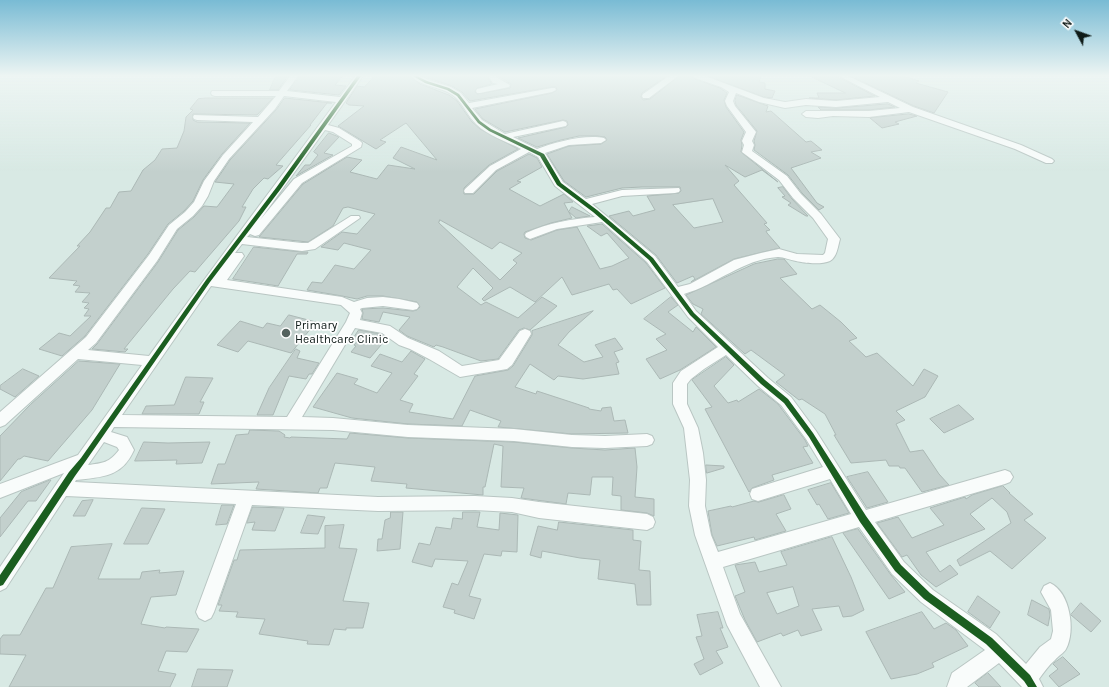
<!DOCTYPE html>
<style>
body{margin:0}
#map{position:relative;width:1109px;height:687px;overflow:hidden;background:#d8e9e4;font-family:Karla,sans-serif}
canvas{display:block}
.north{position:absolute;left:1057px;top:12px;width:40px;height:40px;-webkit-text-stroke:3px #fff;paint-order:stroke;rotate:311deg;font-size:11px;font-weight:700;line-height:16px;text-align:center;color:#0f1b18}
.north::after{content:'';display:block;margin:auto;width:14px;height:18px;background:#0f1b18;clip-path:polygon(50% 0,100% 100%,50% 72%,0 100%)}
</style>
<div id="map">
<canvas width="1109" height="687"></canvas>
<div class="north">N</div>
</div>
<script>
const context = document.querySelector('canvas').getContext('2d');
context.lineJoin = 'round';
function fill(path, color) {
  context.fillStyle = color;
  context.fill(path, 'evenodd');
}
function strokePath(path, color, width, dash) {
  context.strokeStyle = color;
  context.lineWidth = width;
  context.lineCap = dash ? 'butt' : 'round';
  context.setLineDash(dash || []);
  context.stroke(path);
}
function label(font, color, halo, rows, align = 'center') {
  context.font = font + ' Karla,sans-serif';
  context.lineWidth = 3.5;
  context.setLineDash([]);
  context.textBaseline = 'middle';
  context.strokeStyle = halo;
  context.fillStyle = color;
  for (const [text, x, y, turn = 0] of rows) {
    context.save();
    context.translate(x, y);
    context.rotate((+turn || 0) * Math.PI / 180);
    context.textAlign = isNaN(turn) ? turn : align;
    if (halo) context.strokeText(text, 0, 0);
    context.fillText(text, 0, 0);
    context.restore();
  }
}
const building = new Path2D(`
 M276,76H288L278,90H270Z
 M299,76H343L335,85L346,86L339,95L290,90Z
 M375,76H410L420,84L449,95L457,101L472,122L480,129L518,149L489,165L464,188V194H474L497,171L529,154L537,158L542,167L517,181L521,182L509,189L540,206L564,194L573,202L564,203L572,218L551,223L525,232L524,234L525,238L531,240L557,230L577,227L600,269L612,266L629,258L607,233L601,236L587,226L602,224L646,263L665,288L631,304L617,289L613,290L609,284L572,295L562,277L535,302L510,287L484,301L482,299L493,288L473,268L457,287L481,305L486,302L518,318L542,297L557,306L530,330L524,328L519,330L498,359L481,361L443,347L436,345L434,347L407,336L399,330L410,317L383,312L379,322L362,319L363,313L362,309L383,308L413,311L417,310L420,307L417,302L383,296H367L357,299L342,296L307,290L312,282L322,283L335,265L354,269L371,250L344,243L338,250L321,247L342,232L357,234L375,214L348,207L343,208L333,226L308,242L259,237L303,184L347,157L362,160L350,172L377,179L388,165L415,169L393,158L401,147L437,160L406,123L380,140L386,142L376,149L338,126L364,106L349,105L346,103L357,86L364,87ZM440,220L492,249L500,242L522,253L513,260L517,263L500,280L439,223Z
 M423,76H487L492,84L477,88L475,92L477,94L510,88L511,84L498,76H667L642,93L641,97L643,100L650,99L679,76H693L695,79L720,88L727,93L724,100L726,107L744,132L741,140L742,145L741,152L778,182L762,170L745,177L725,165L739,181L734,185L767,223L764,224L770,230L766,231L767,233L780,248L734,259L691,282L695,279L693,276L677,283L656,255L609,216L629,211L633,216L655,210L647,196L679,193L681,191L680,187H642L622,188L586,197L564,181L547,154L569,146L601,144L607,140L605,137L597,136H579L561,140L537,147L518,138L566,127L568,125L567,121L563,120L505,132L483,119L475,109L552,93L557,90L556,87H552L470,101L462,92L452,86ZM713,199L723,222L694,228L673,205Z
 M708,76H761L759,82L765,83V89L775,91L772,98L764,97Z
 M810,76H838V77L875,96L836,100L809,98H819L817,93H845Z
 M851,76H904L919,81L916,83L948,92L934,113L914,106Z
 M737,95L768,106L766,112L771,111L806,142L811,141L822,150L811,152L821,158L791,168L817,203L824,207L819,210L802,193L788,175L754,150L755,145L754,141L757,131L736,105L735,101Z
 M207,98H273L257,115L193,114V120L197,122L250,123L222,154L203,180L193,201L184,211L168,224L148,254L85,336L62,356L39,349L59,333L70,336L91,316H84L89,309L84,308L89,303L82,302L90,293L75,292L80,286L73,285L77,281L49,278L80,246H77L90,232L106,208H110L119,192L131,191L143,170L155,160L162,149L177,148L184,131L186,117L193,110L190,109L198,99Z
 M285,98L332,103H327L310,125H311L276,165L283,166L268,179L264,178L253,189L242,207H246L239,221L195,272L190,271L173,289L124,349H128L125,352L92,349L97,344L158,262L178,230L194,217L204,206L217,207L234,184L215,182L230,160L276,110Z
 M888,104L895,107L869,110H821L818,107L836,108Z
 M909,114L917,116L895,122L899,124L882,128L870,118Z
 M329,133L339,137L324,153L333,155L296,176L305,165H310L318,155L314,152Z
 M783,187L792,199L808,216H806L788,205L791,203L782,197L785,196L778,188Z
 M572,207L590,216L576,218L569,212Z
 M254,247L302,252H308L307,254H297L278,286L233,279Z
 M778,259H784L797,274L780,278L812,309L820,305L841,322L857,338L849,341L866,357L877,353L913,386L924,369L938,376L925,397L896,411L905,420L896,424L910,452L923,450L939,474L949,485L922,492L905,468H900L899,466H889L886,460L851,463L834,435H836L825,414L802,399L799,400L776,382L785,375L751,350L745,354L701,314L703,309L693,304L686,295L754,264Z
 M671,297L678,305L668,312L693,332L696,327L716,347L680,370L660,379L646,359L667,350L656,339L666,334L644,319Z
 M593,311L569,332L558,345L584,362L603,357L595,345L615,338L623,349L614,352L619,362L616,363L619,374L583,379L558,376L554,380L530,364L515,387L536,394L537,391L589,408V409L601,411L602,408L611,407L614,421L625,420L628,433L572,434L498,427L501,421L470,410L462,426L408,424L352,418L313,407L337,373L358,379L354,384L377,393L392,373L371,366L380,354L402,362L411,351L425,359L414,374L418,376L400,400L413,404L409,412L453,419L475,376L508,370L513,366L532,335V331Z
 M289,315L316,322L291,353L248,341L238,352L217,345L240,321L263,328L267,323L280,326Z
 M359,330L381,334L387,338L370,358L351,352L356,346L354,345L361,337L355,336Z
 M296,349L300,351L297,358L319,363L312,374H309L306,379L289,376L273,415H257L269,388Z
 M726,357L734,365L714,386L728,403L737,400L738,402L759,389L778,404L805,440L808,446L803,447L813,463L772,475L774,480L752,488L749,492L705,409L712,407L692,380Z
 M79,361L120,364L92,410L48,461L24,456L20,459H18L0,481V436L30,405Z
 M23,369L39,376L15,397L0,389V386Z
 M186,377L213,378L200,402H204L199,414H142L146,406L174,405Z
 M959,405L974,419L944,433L930,419Z
 M250,430L279,431L285,435L284,437L290,438L291,437L347,439L350,433L408,438L514,442L572,448L605,450L635,448L637,467L635,497L654,499V516L647,513L621,510V496L612,495L613,477H592L590,495L568,493L566,504L521,498L524,488L501,487L503,446L494,444L485,487H483V495L406,488L407,484L371,481L375,467L335,463L327,488H320L318,493L256,489L259,482L211,484L218,464H225L236,435L248,434Z
 M144,442L168,443L210,442L202,463L176,464L177,460L135,461Z
 M706,465L724,466V468L707,473Z
 M868,472L888,502L867,508L847,477Z
 M50,480H51L36,501H28L0,537V518L21,492Z
 M831,483L849,513L828,519L819,504L817,505L808,490Z
 M1003,486L1010,493H1009L1033,514L1024,520L1046,538L1012,569L990,551L960,566L957,560L1011,523L1007,512L992,498L970,514L985,529L926,552L940,572L950,565L958,574L936,587L921,575L907,555L902,557L877,523L898,517L912,538L944,525L930,508L965,497L966,499L972,495Z
 M784,495L791,509L776,514L786,531L755,540L754,537L717,546L712,535L708,511L731,506L732,507L754,501L758,502Z
 M93,500L85,516H73L82,501Z
 M222,505H234L227,524L216,525Z
 M253,507L284,508L275,531L252,530L255,522L247,523Z
 M142,508L165,509L148,544H124Z
 M391,512H403L400,549L377,551L378,539H382L385,520L390,518Z
 M463,512H480L477,527L499,530L500,513L518,515L517,552L502,551L501,556L484,554L469,596L481,599L474,619L454,613L455,610L443,607L452,583L458,585L468,561L435,559L432,567L412,562L419,543L430,545L436,527L451,529L453,518L462,519Z
 M308,515L325,517L318,534L301,533Z
 M559,522L633,530V540L641,541L639,570L650,571L651,605H637L635,584L598,579L600,560L580,558L542,551L541,558L530,555L538,526L557,530Z
 M344,525L339,548L357,549L343,601L369,603L363,628H346V630L334,629L329,645L307,644L308,641L259,634L265,619L236,617L238,612L219,611L222,605H218L234,560H237L240,550L325,548V526Z
 M858,529L891,575L905,592L889,599L843,533Z
 M832,537L851,577L864,610L852,616L843,617L839,606L812,609L822,630L801,636L798,630L783,636L781,633L757,642L745,620L735,596L745,592L735,565L755,562L759,572L787,565L781,552ZM793,587L799,606L777,614L767,593Z
 M112,544L98,579H140L142,572L160,570L159,573L184,571L176,595L151,597L141,624L165,628L166,627L199,629L187,652L166,651L158,671L176,674L170,687H9L26,655L0,654V639L3,635H20L46,588H53L71,547Z
 M978,596L1000,612L990,628L968,612Z
 M1032,600L1049,609L1050,615L1048,626L1028,615Z
 M1081,603L1101,621L1091,632L1071,615Z
 M718,612L723,628H720L728,647L716,651L723,663L700,675L694,664L704,659L696,637L702,636L697,615Z
 M922,612L934,629L946,623L956,630L968,646L932,663L934,667L917,674L891,679L866,632Z
 M1063,657L1080,674L1059,687L1049,676L1058,669L1053,664Z
 M198,669L233,670L227,687H192Z
 M988,673L1001,687H979L975,683Z`);
fill(building, '#c3d0cd');
strokePath(building, '#abb8b5', 1);
const minor = new Path2D(`
 M290,76H298L287,91L340,97L355,76H363L328,125L339,128L360,141L362,143L361,147L302,183L259,235L255,236L250,234L247,237L302,243H308L351,216H359L360,218L315,249L302,251L242,244L235,253H242L244,256L227,280L342,297L354,302L367,298L383,297L399,299L417,303L419,306L417,309L413,310L383,306L362,308L360,309L362,313L360,320L390,326L408,338L439,351L462,366L499,360L520,331L525,329L530,331L531,334L512,365L507,369L460,377L429,359L410,349L399,345L382,333L355,328L302,417L333,418L408,425L514,429L572,435L605,436L647,434L652,436L654,440L652,444L647,446L605,448L572,447L514,441L408,437L333,430L114,427L111,432L127,437L134,450C122,477 103,477 76,480L75,482L378,497L475,496L512,498L539,502L647,514L653,517L655,522L653,527L647,530L539,518L512,512L475,510L378,511L252,505L214,612L211,618L205,621L199,618L196,612L236,504L66,496L6,588L0,591V567L64,473L0,498V484L78,455L142,365L78,359L5,425L0,427V412L86,337L149,255L169,225L185,212L194,202L204,181L223,155L253,122L197,120L194,119L193,117L194,115L258,117L276,96H215L212,95L211,93L212,91H279ZM284,96L336,102C274,187 210,270 149,356L88,350L96,343L157,261L177,229L193,216L202,206L208,196L214,181L229,159L275,109ZM325,130L333,132L352,144V146L294,179L260,220ZM211,286L341,305L350,313L346,322L287,417L122,415ZM104,442L117,447L119,450C109,463 103,463 88,465Z
 M411,76H420L429,80L451,87L461,93L469,103L552,88H555L556,90L552,92L472,108L482,120L505,134L563,121L566,122L567,124L566,126L513,137L537,149C554,142 586,134 604,138L606,140L601,143L569,145L545,153L563,182L586,199L622,190L679,188L680,190L679,192L675,193L622,196L592,204L655,256L678,287L690,284L734,260L761,253L779,249L797,254L823,255L825,253L828,239L813,218L793,198L779,180L742,152L744,145L742,141L746,132L727,106L725,101L729,92L721,87L695,78L694,76H705L764,98L785,102L806,99L836,101L880,97L839,76H848L913,107L1021,145L1052,159L1054,161L1052,163H1046L1015,149L909,112L869,117L833,116L818,118L806,117L802,114L806,111H869L900,108L888,102L836,107L806,105L785,108L759,102L736,93L733,101L735,106L756,132L752,141L754,145L752,151L787,176L801,194L821,214L840,239C838,246 837,257 830,261C821,265 804,263 796,261C790,260 784,257 778,257C743,259 716,285 684,294L696,311L768,378L791,397L816,431L866,510L1005,470L1010,472L1013,477L1010,482L1005,484L875,522L904,562L933,590L996,634L1026,664L1040,647L1051,639L1053,631L1051,610L1041,592L1044,586L1050,583C1070,592 1076,631 1066,649C1064,653 1058,656 1055,660C1049,665 1044,672 1039,679L1043,687H1022L999,663L967,687H947L952,673L985,650L921,602L892,574L859,527L723,567L740,614L781,687H760L727,625L695,535L689,506L690,480L684,428L673,404V383L681,371L718,347L688,317L647,262L602,222L557,229L530,239L526,237L525,235L526,233C548,223 571,219 595,217L555,186L538,157L529,152L496,170L473,193H465L464,191L465,189L490,166L521,149C506,141 488,136 476,124C468,116 463,104 455,97C443,86 422,88 411,76ZM726,355L758,386L781,405L806,439L823,467L752,489L750,494L752,499L758,501L830,479L851,514L718,552L711,535L705,506L706,480L703,453L698,428L687,404V384L691,379L704,369Z
 M488,76H496L499,79L510,85L509,87L480,93H477L476,91L477,89L498,84L493,83Z
 M669,76H678L649,98H643L642,96L643,94Z`);
strokePath(minor, '#b9c6c3', 2);
fill(minor, '#f9fcfb');
fill(new Path2D(`
 M357,76H361L280,190L210,282L85,462L75,476L3,585L0,586V575L69,472L81,458L206,280L276,188Z
 M413,76H417L427,81L449,88L459,94L480,121L491,129L544,154L561,183L597,210L653,258L694,313L765,380L788,399L813,433L866,516L901,565L930,593L992,638L1030,675L1037,687H1028L1024,681L986,644L924,599L895,571L860,522L809,437L784,403L761,384L690,315L649,260L593,212L557,185L540,156L489,131L478,123L457,96L447,90L425,83Z`), '#1b5e20');
const sky = context.createLinearGradient(0, 0, 0, 172);
sky.addColorStop(0, '#79bbd4');
sky.addColorStop(0.44, '#edf5f3');
sky.addColorStop(1, '#edf5f300');
context.fillStyle = sky;
context.fillRect(0, 0, 1109, 172);
for (const [x, y, r, color] of [
 [286,333,5,"#55635f"]
]) {
  const dot = new Path2D();
  dot.arc(x, y, r, 0, 2 * Math.PI);
  context.fillStyle = color;
  context.fill(dot);
  strokePath(dot, '#fff', 1.5);
}
label('12px', '#0f1b18', '#fff', [
 ["Primary",295,326],
 ["Healthcare Clinic",295,340]
], 'left');
</script>
